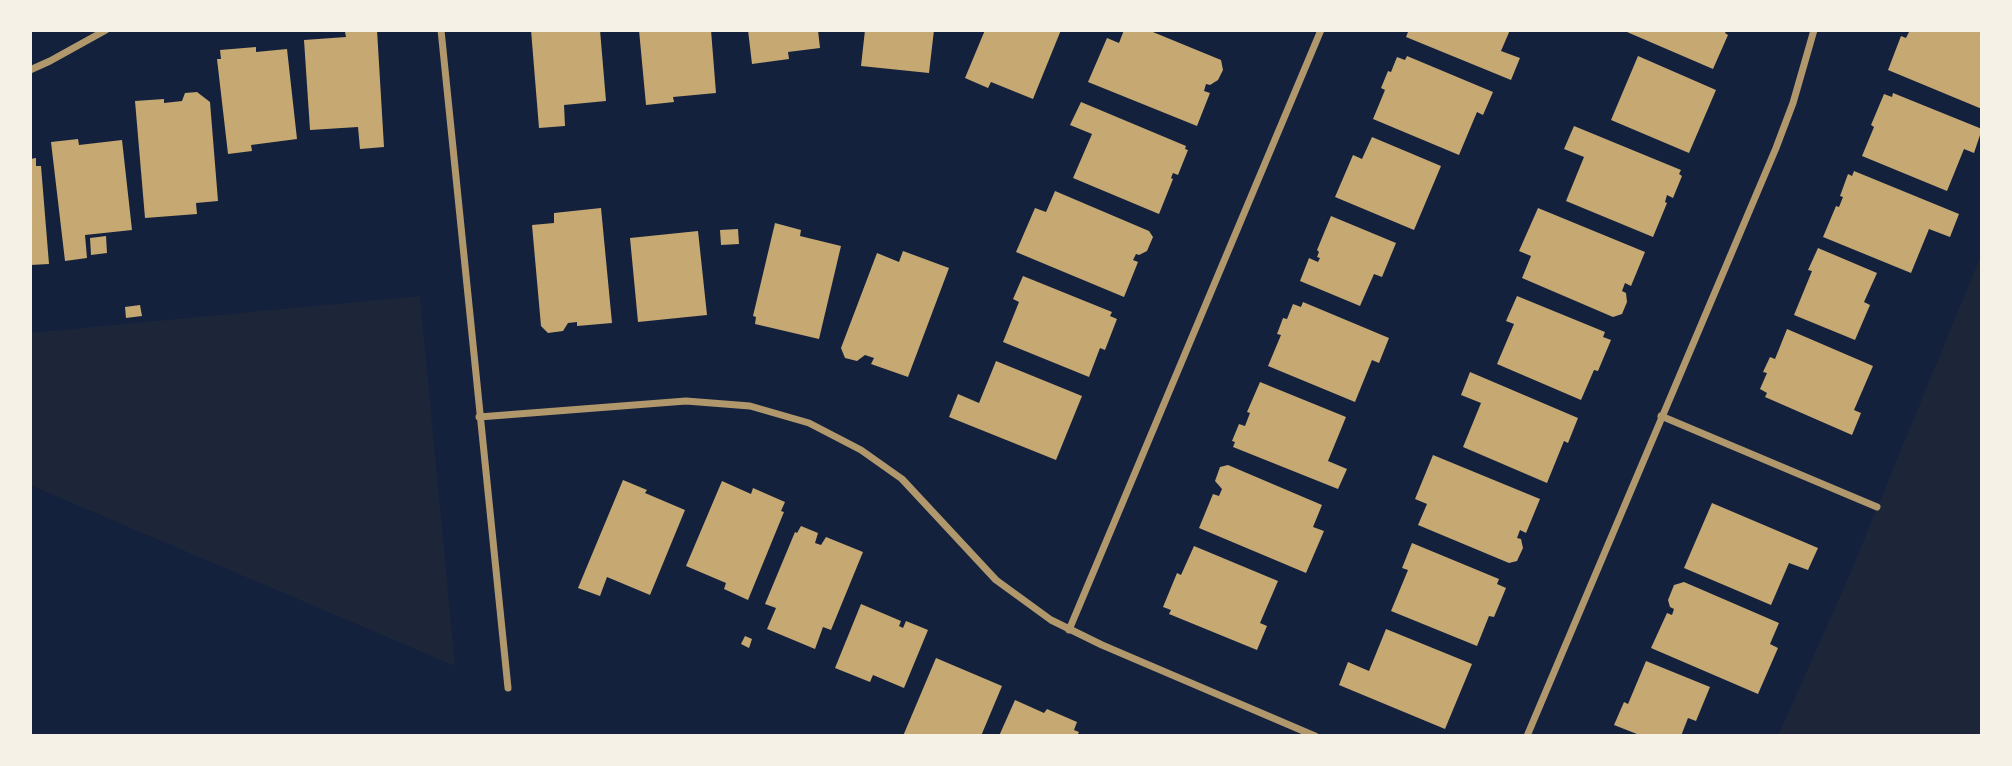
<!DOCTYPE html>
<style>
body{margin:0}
#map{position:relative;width:2012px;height:766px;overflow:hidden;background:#14213d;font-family:"Crimson Pro",serif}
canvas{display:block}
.frame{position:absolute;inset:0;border:32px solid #f6f1e7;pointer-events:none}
</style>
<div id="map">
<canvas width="2012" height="766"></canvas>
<div class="frame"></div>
</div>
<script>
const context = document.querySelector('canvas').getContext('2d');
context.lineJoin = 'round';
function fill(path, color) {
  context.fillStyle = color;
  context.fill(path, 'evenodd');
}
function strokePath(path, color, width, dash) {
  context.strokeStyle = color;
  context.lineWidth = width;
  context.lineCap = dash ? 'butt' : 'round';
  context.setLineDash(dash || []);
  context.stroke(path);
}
fill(new Path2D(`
 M1982,253V736H1778L1850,574Z
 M420,296L455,666L30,485V333Z`), '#1d2539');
fill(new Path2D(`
 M377,30L384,147L360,149L358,127L310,130L304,40L346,37L345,32Z
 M531,30H600L606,101L564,105L565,126L539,128Z
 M639,30H711L716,93L673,97L674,102L646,105Z
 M748,30H818L820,48L788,52L789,59L752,64Z
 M865,30H934L929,73L861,66Z
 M985,30H1061L1033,99L991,82L988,88L965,78Z
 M1124,30H1148L1221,60L1223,70L1218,80L1210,85L1206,84L1204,91L1210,93L1197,126L1088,82L1107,38L1119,43Z
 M1402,30H1510L1501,51L1520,58L1511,80L1406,37L1408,32Z
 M1628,30H1727L1725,33L1728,35L1713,69L1627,32Z
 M1910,30H1974L1982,33V109L1888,70L1901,36L1906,38Z
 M256,47V52L287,49L297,139L251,145L252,151L228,154L217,59H221L220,50Z
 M1407,56L1493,92L1483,115L1477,112L1459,155L1373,119L1385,90L1381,88L1388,71L1391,72L1397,57L1405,60Z
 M1638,56L1716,90L1689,153L1611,120Z
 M197,92L210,102L218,201L196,203L197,214L145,218L135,101L164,99V103L182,101L185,93Z
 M1893,93L1982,129L1974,153L1964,149L1947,191L1862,156L1874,127L1871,125L1884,94L1892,97Z
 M1081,102L1186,146L1185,149L1188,150L1178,175L1173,173L1171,178L1173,179L1159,214L1073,178L1092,134L1070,125Z
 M1574,126L1681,170L1679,174L1682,176L1673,198L1667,195L1665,202L1667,203L1653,237L1566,201L1584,157L1564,149Z
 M1372,137L1441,166L1414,230L1335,197L1353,155L1362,159Z
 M78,139L79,145L122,140L132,230L85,235L87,258L65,261L51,142Z
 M36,158V166H41L49,264L30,265V159Z
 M1854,171L1959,214L1950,237L1929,229L1911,273L1823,237L1836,206L1839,207L1843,197L1840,196L1848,174L1852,176Z
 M1055,191L1149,231L1153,237L1147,251L1139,255L1136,254L1133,260L1138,262L1124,297L1016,252L1035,208L1046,212Z
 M601,208L612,323L577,326V322L568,323L563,331L548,333L541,326L532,225L554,223V213Z
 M1538,208L1645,252L1631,286L1625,283L1622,291L1626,293L1627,302L1622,314L1613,317L1522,278L1531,256L1519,251Z
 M1331,216L1396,243L1382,277L1374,274L1360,306L1300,281L1309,258L1318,262L1320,258L1317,257L1319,252L1317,250Z
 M775,223L801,230L800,236L841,246L819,339L755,324L756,317L753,316Z
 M738,229L739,244L721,245L720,230Z
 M698,231L707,315L638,322L630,238Z
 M106,236L107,253L91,255L90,238Z
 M1818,248L1877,273L1864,302L1870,305L1855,340L1794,315L1812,271L1808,270Z
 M903,251L949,268L908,377L871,364L874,358L865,355L857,361L845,358L841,348L877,253L899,262Z
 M1023,276L1112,312L1110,316L1117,319L1105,350L1100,348L1089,377L1003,342L1019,302L1013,299Z
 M1517,296L1605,332L1603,337L1611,340L1598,371L1594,370L1581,400L1497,364L1514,324L1506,321Z
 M1303,302L1389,338L1379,363L1372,360L1355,402L1268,366L1281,335L1277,334L1283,318L1287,319L1293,304L1301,307Z
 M140,305L142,316L126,318L125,307Z
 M1787,329L1873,366L1854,410L1861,413L1852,435L1765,397L1767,393L1760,389L1767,373L1763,372L1770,357L1775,359Z
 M996,361L1082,396L1056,460L949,417L958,394L979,403Z
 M1470,372L1578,418L1568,443L1564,441L1547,483L1463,447L1481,403L1461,395Z
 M1260,382L1346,417L1328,461L1347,469L1338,489L1233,447L1235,442L1232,441L1239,424L1245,426L1250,413L1247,412Z
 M1433,455L1540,499L1526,533L1520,530L1517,538L1521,539L1523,548L1517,561L1509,563L1418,525L1427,504L1415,499Z
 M1228,465L1322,505L1313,527L1324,531L1306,573L1199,528L1213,494L1219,496L1222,489L1215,481L1220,467Z
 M623,480L647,490L645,493L685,510L650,595L607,577L600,596L578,588Z
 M722,481L751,494L753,488L785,502L781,511L784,512L748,600L724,589L726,583L686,566Z
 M1712,503L1818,548L1808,570L1789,563L1771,605L1684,568Z
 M801,526L818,533L815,543L821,545L826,537L863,552L831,630L823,627L815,649L767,629L776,608L765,604L795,532L797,533Z
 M1412,543L1499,579L1497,584L1506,588L1494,617L1489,616L1477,646L1391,611L1408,570L1402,568Z
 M1194,546L1278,581L1260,623L1267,626L1257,650L1169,614L1171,610L1163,607L1177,573L1181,575Z
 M1684,582L1779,623L1770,644L1778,648L1758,694L1651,648L1667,613L1672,615L1674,609L1670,607L1668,600L1674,585Z
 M861,604L901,621L899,626L903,628L906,621L928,630L904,688L873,675L870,682L835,668Z
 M1386,629L1472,664L1445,729L1339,685L1348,662L1369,671Z
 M745,636L752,639L749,648L741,644Z
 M936,658L1002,686L981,736H903Z
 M1646,661L1710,687L1696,721L1688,718L1681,736H1642L1614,725L1624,702L1628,704Z
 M1015,700L1044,713L1047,709L1077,722L1074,730L1079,732L1077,736H999Z`), '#c6a872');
strokePath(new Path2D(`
 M441,30L508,688
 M30,70L50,61L106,30
 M1661,416L1877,507
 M479,417L686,401L750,406L809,423L861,450L902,479L996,580L1051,620L1102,645L1315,736
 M1069,630L1321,30
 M1527,736L1776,148L1793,103L1814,30`), '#b1986c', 7);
</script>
